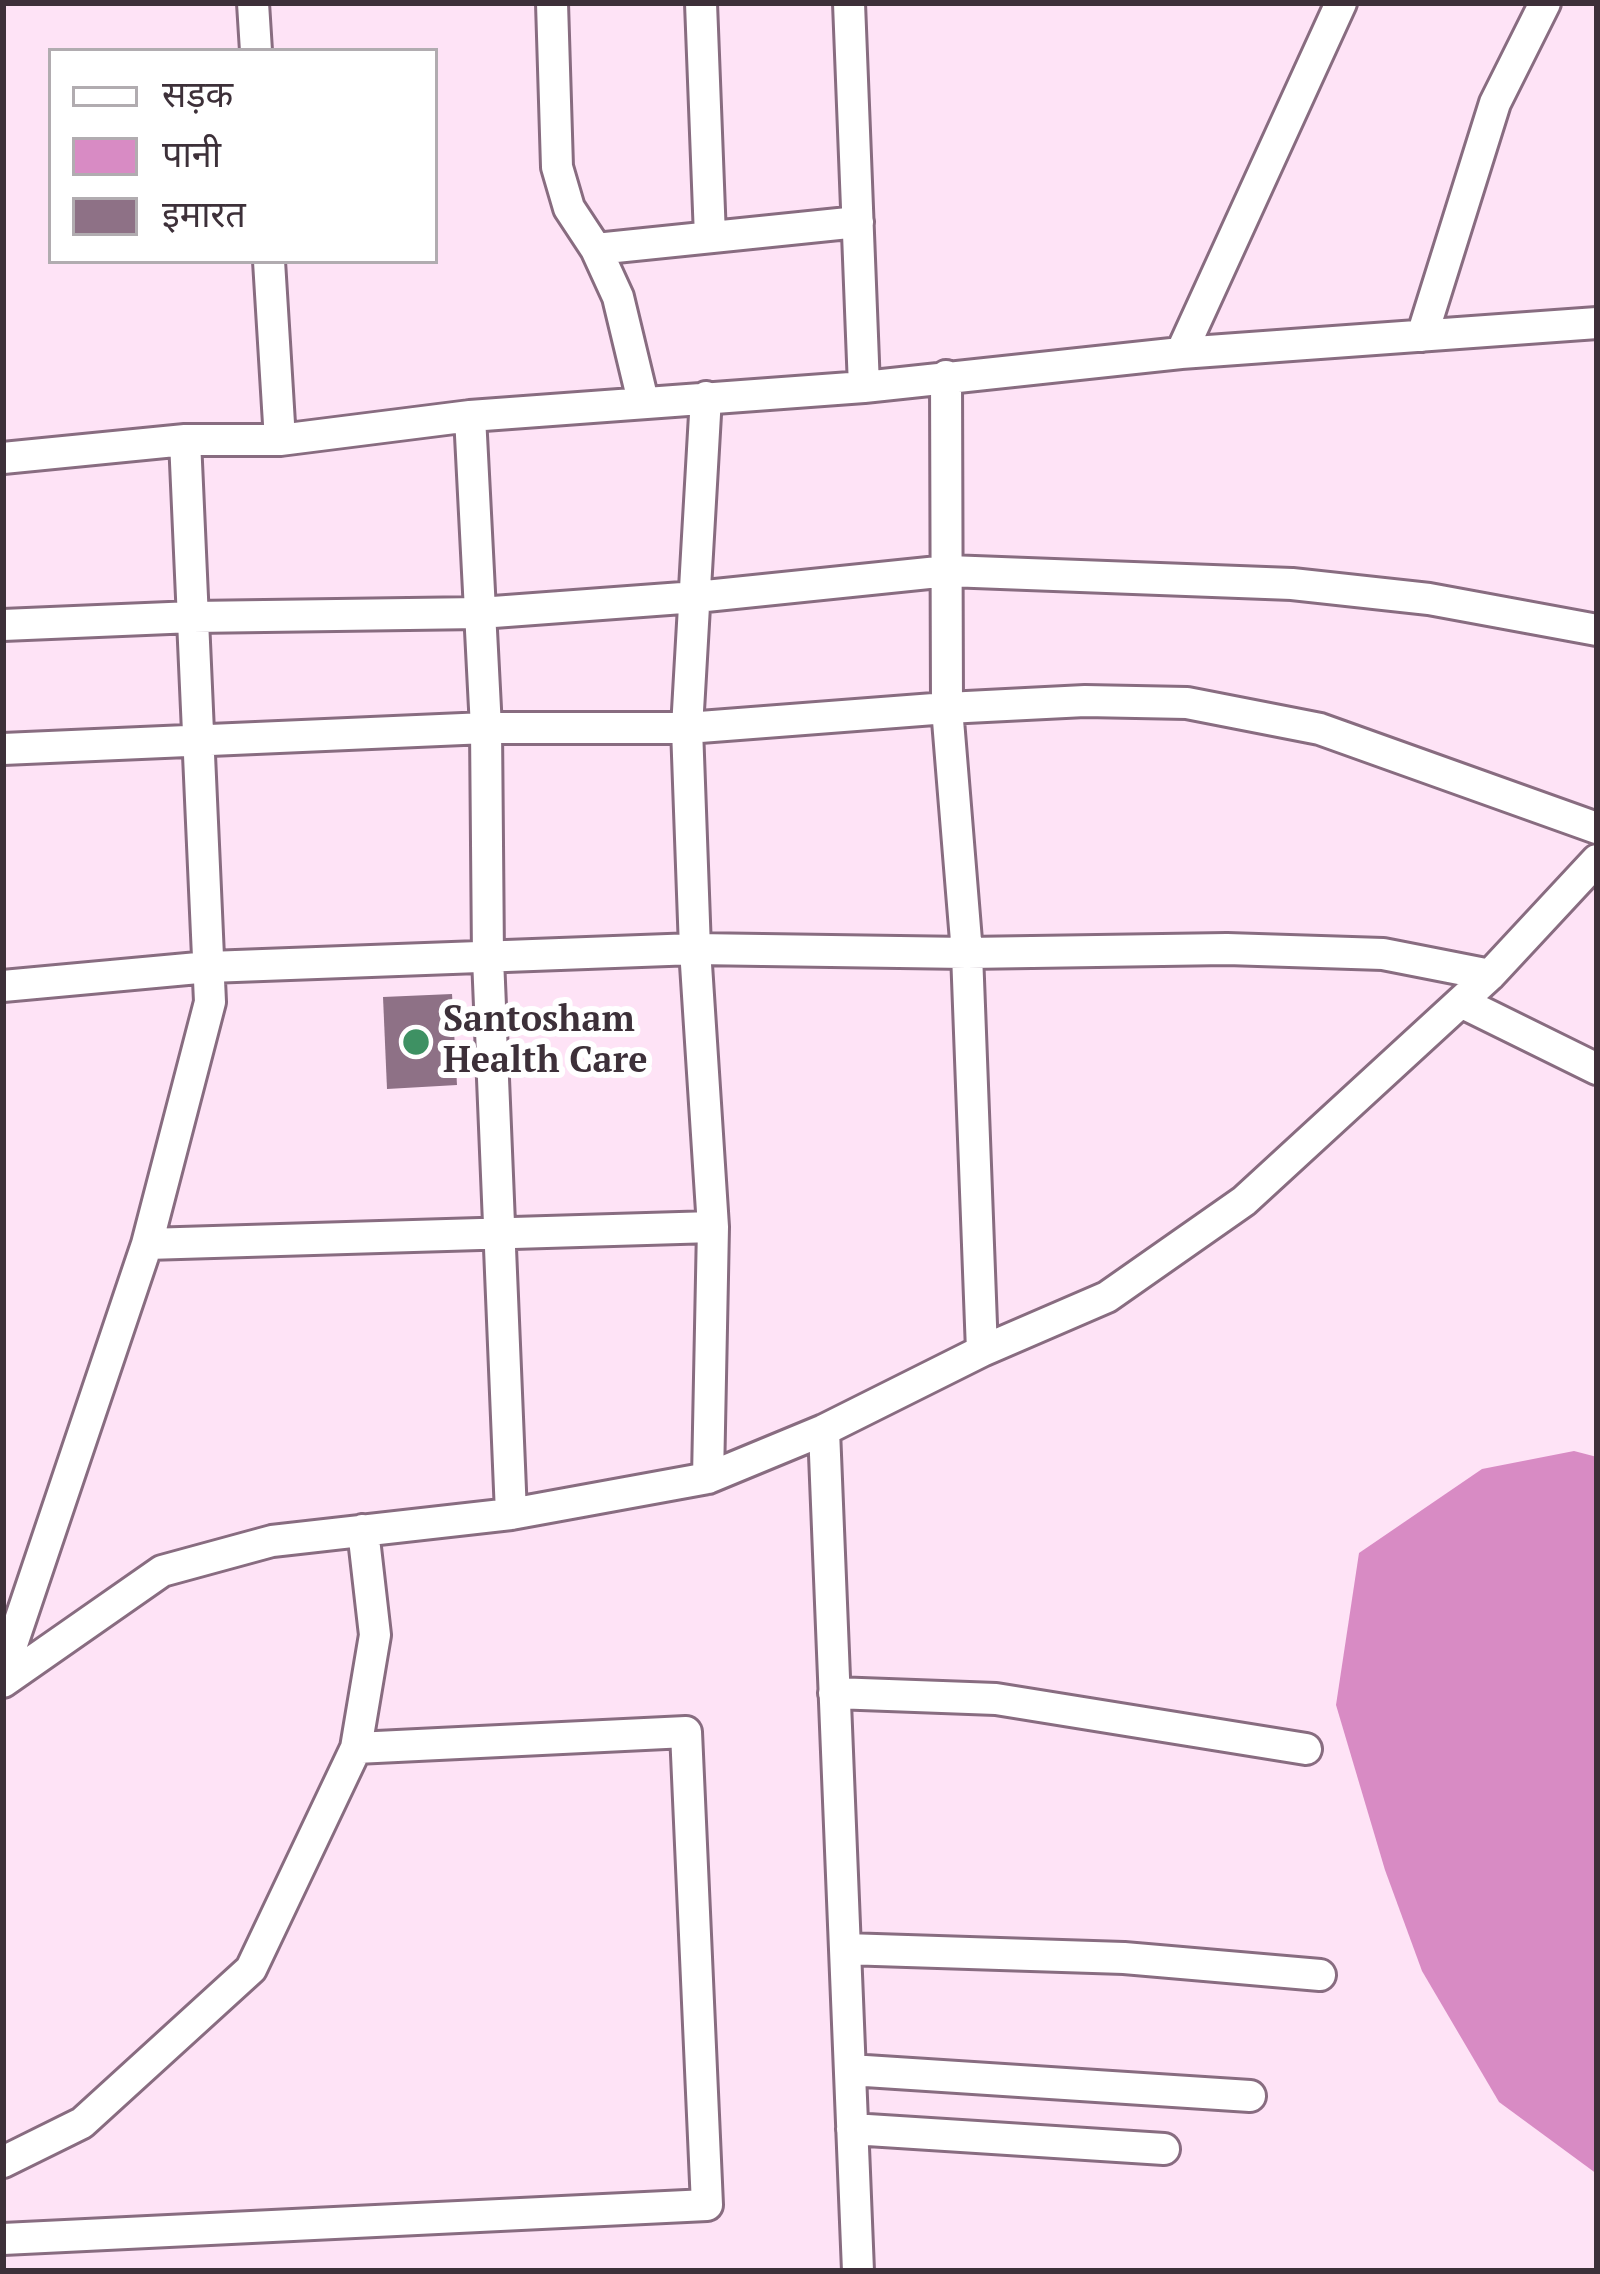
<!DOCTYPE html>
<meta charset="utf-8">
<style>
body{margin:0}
#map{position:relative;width:1600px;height:2274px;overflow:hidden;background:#fee3f6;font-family:"PT Serif","Noto Sans Devanagari",serif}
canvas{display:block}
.frame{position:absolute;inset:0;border:6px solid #3d3039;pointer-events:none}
.legend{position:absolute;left:48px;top:48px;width:390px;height:216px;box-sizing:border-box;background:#fff;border:3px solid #b1acb0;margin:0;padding:15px 21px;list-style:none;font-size:36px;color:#3d3039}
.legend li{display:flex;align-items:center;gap:24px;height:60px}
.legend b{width:60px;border:3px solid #b1acb0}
</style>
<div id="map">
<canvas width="1600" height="2274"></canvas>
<div class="frame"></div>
<ul class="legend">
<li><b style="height:15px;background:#fff"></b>सड़क</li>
<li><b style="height:33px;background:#d88bc4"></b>पानी</li>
<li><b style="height:33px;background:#8e7186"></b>इमारत</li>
</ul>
</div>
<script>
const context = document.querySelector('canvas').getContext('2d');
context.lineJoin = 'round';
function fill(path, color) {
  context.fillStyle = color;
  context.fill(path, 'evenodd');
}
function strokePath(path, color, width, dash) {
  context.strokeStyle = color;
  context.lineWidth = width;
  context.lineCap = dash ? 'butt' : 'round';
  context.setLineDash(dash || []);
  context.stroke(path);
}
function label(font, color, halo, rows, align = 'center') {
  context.font = font + ' "PT Serif",serif';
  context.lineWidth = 12;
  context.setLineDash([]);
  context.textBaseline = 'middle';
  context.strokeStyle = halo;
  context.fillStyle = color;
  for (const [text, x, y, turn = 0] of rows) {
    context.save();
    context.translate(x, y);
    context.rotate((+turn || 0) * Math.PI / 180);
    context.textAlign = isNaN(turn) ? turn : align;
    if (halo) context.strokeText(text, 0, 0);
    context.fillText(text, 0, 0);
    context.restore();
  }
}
fill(new Path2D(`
 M1574,1451L1597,1457V2174L1499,2102L1422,1971L1385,1870L1336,1705L1359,1553L1482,1469Z`), '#d88bc4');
fill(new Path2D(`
 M452,994L457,1085L387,1089L383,997Z`), '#8e7186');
const minor = new Path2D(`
 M253,3L256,51
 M552,3L557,167L569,208L596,249L618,297L643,401
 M701,3L710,237
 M849,3L864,387
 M596,249L858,222
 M269,261L280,440
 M1422,336L1495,103L1545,3
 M1181,353L1341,3
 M946,376L947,708L967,953L982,1351
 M706,397L687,728L695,949L713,1227L708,1478
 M470,416L486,728L488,958L511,1514
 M3,458L185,440H280L470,416L864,387L1181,353L1597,323
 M3,625L193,617L480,613L696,597L948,571L1292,584L1429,599L1597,630
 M3,749L486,728H687L947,708L1085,701L1187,703L1320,729L1597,828
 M3,986L209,967L695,949L967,953L1227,949L1383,954L1490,975
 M1461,1002L1597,1069
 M147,1244L713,1227
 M824,1430L858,2271
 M3,1671L147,1244L210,1002L185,440
 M3,1682L162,1571L272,1541L511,1514L708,1478L824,1430L982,1351L1107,1297L1244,1201L1490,975L1597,860
 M834,1693L996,1699L1306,1749
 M845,1949L1124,1958L1320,1975
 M850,2070L1250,2096
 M852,2129L1164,2149
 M3,2162L82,2123L251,1969L356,1748L375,1635L363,1530
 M3,2239L707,2205L686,1732L356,1748`);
strokePath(minor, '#886c80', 36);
strokePath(minor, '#fff', 30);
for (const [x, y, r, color] of [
 [416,1042,15,"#3e9163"]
]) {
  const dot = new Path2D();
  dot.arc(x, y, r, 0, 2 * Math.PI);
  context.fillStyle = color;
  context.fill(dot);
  strokePath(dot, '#fff', 4.5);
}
label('bold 36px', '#3d3039', '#fff', [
 ["Santosham",443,1021],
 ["Health Care",443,1062]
], 'left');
</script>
